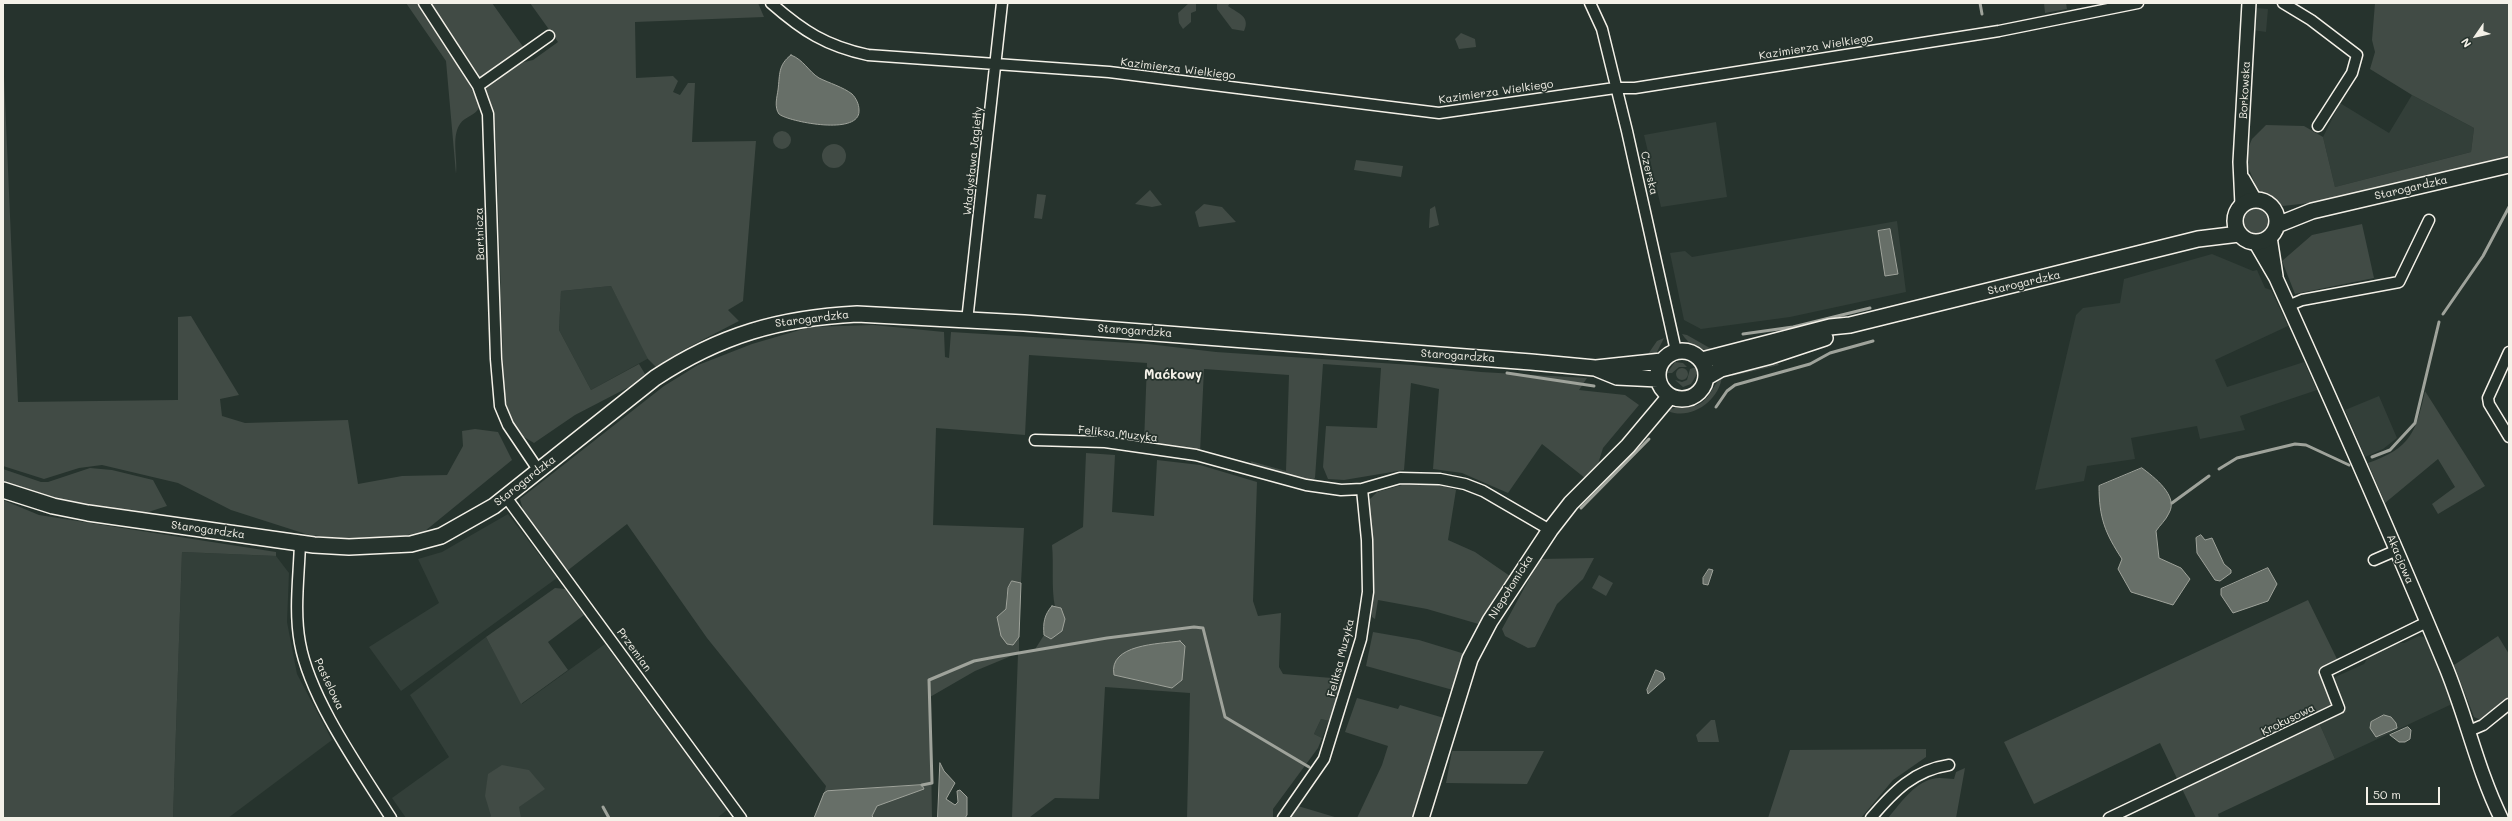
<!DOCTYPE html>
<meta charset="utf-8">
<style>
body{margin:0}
#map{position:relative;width:2512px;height:821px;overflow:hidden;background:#26332d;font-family:Mali,sans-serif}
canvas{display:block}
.frame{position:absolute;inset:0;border:4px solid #f4f1e8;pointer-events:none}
.north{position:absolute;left:2456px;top:16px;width:40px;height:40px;-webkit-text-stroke:3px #26332d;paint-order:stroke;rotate:236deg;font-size:11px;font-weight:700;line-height:16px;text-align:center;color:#f4f1e8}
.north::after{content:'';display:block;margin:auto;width:14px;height:18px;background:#f4f1e8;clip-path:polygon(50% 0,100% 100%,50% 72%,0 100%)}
.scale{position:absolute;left:2366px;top:787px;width:74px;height:18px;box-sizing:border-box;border:2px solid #f4f1e8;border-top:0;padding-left:5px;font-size:12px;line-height:14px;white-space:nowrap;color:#f4f1e8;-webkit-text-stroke:3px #26332d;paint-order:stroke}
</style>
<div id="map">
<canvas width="2512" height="821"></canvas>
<div class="frame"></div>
<div class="north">N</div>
<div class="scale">50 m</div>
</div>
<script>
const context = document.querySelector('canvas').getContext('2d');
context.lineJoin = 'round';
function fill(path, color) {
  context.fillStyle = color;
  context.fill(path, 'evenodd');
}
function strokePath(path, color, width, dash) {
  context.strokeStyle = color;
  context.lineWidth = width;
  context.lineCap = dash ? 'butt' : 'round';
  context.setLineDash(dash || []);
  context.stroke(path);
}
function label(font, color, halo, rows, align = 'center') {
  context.font = font + ' Mali,sans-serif';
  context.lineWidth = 3.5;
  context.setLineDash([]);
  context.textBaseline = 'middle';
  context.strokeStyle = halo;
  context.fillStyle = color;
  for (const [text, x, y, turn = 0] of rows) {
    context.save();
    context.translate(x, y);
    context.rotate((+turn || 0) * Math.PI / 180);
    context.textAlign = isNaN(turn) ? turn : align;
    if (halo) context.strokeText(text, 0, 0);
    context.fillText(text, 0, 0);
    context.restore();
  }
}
fill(new Path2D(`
 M2256,8L2268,9L2266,32L2253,30Z
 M2412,95L2474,128L2471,152L2335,187L2323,137L2340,103L2389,133Z
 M1716,122L1727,197L1661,207L1644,135Z
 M1897,221L1906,292L1790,317L1701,329L1684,320L1670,253L1685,251L1692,257Z
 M2212,254L2253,271L2257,270L2265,288L2271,290L2288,326L2215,360L2227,387L2304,362L2317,390L2240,416L2245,430L2200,439L2197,426L2131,438L2135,459L2087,466L2084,481L2035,490L2076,315L2083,308L2120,303L2124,279Z
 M611,286L649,358L591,390L559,330L561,291Z
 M2379,396L2397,438L2383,449L2365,457L2345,410Z
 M508,514L557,578L401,691L369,647L439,603L418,559L442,552Z
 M182,552L276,556L289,573L287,622L297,674L332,740L228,818H173Z
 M2419,636L2427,638L2452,704L2335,759L2320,725L2347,712L2333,678L2364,664L2369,655L2396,643H2404Z
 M486,637L522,704L605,644L727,810L717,818H406L392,798L449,757L410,695Z
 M1321,719L1329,721L1322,738L1314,734Z`), '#333f39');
fill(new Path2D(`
 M406,3H420L462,70L480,106C476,116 465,116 460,124C451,137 458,159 456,174L446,61Z
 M431,3H492L524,48L483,80L479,79L437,18Z
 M530,3H758L764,17L635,22L636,78L673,76L678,81L673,92L680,95L688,83H695L692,142L756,141L743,301L728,310L739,321L683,350L656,367L648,359L611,286L561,291L559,330L591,390L639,364L645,374L629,387L575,415L534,443L524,437L523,438C512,424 507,410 504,393L496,139L493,117L483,87L511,65L533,60L558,42Z
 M1189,3H1196V11L1191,13V22L1183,29L1179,23L1178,13Z
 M1217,3H1230L1228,6C1237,13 1251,16 1244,31L1232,29L1217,9Z
 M2044,3H2066L2067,9L2045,13Z
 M2375,3H2509V159L2335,200L2283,206L2257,189L2246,162V153L2252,139L2266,125L2304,126L2323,137L2335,187L2471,152L2474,128L2412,95L2370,69L2375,52L2372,40Z
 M1461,33L1475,39L1476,47L1459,49L1455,39Z
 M3,53L18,402L178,400V317L191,316L239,395L220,399L222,416L245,423L348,420L358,484L402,476L447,475L463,446L462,431L475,429L498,432L512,460L425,531L404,536L353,539L309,535L231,510L178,483L102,465L79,468L44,479L3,466Z
 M773 140a9 9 0 1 1 18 0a9 9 0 1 1-18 0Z
 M822 156a12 12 0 1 1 24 0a12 12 0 1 1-24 0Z
 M1356,160L1403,166L1401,177L1354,170Z
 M1150,190L1162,205L1152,207L1135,204Z
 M1037,194L1046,195L1042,219L1034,218Z
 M1204,204L1222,207L1236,222L1199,227L1195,212Z
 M1435,206L1439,225L1429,228L1430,209Z
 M2243 222a13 13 0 1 1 26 0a13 13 0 1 1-26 0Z
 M2362,224L2374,278L2295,294L2282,261L2312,235Z
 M873,325L944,332L945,357L949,358L951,332L1148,344L1216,352L1412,365L1481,372L1587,378L1579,390L1625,395L1639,405L1603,448L1598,464L1585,478L1542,444L1508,493L1462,473L1433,469L1439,389L1411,383L1404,470L1344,480L1328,479L1323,467L1326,426L1377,428L1381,368L1323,364L1315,478L1310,481L1254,466L1250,461L1286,471L1289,375L1204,369L1200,453L1144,443L1147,363L1029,355L1025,435L936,428L933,525L1024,528L1021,583L1012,581C1000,601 1009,620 1016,641L1019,637V653L1034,651L1044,635L1051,639L1061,608L1055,607C1051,587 1054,565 1052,545L1083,527L1086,453L1115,455L1112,512L1154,516L1157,460L1200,465L1257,482L1253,601L1258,616L1281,613L1279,667L1283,674L1344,679L1329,721L1321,719L1314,734L1322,738L1318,748L1273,809V818H1187L1190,693L1105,687L1099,799L1055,798L1030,817H1012L1018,654H1016L975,671L930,697L932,818H874L872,816L877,806L884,802L827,791L824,793L826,786L707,638L627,524L567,571L524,514L520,499L664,386L698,365L752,344L810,327ZM1185,646L1182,680L1172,688L1114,675Z
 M1682,334L1687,335L1715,351C1702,352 1689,345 1682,334Z
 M1664,338L1657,352L1646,357L1657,341Z
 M1675,362L1683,363L1687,367H1679L1672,373H1667Z
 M1778,363L1779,365L1732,376L1731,372L1744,367Z
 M1696,367L1697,374L1691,384L1683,387L1675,380L1682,382L1687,380L1690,369Z
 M1676 374a6 6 0 1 1 12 0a6 6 0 1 1-12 0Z
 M1722,376C1720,400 1691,421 1668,411C1676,405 1686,409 1695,406C1710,401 1712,386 1722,376Z
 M2425,391L2485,486L2438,514L2432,504L2455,487L2438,459L2385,503L2368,463C2411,448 2416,432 2425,391Z
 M90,468L112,470L153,480L167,506L142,514L83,506L3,484V469L41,482H48Z
 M1436,483L1456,490L1448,540L1475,552L1510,576L1482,625L1427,609L1378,600L1375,619L1372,617V574L1368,501L1377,492L1402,485Z
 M3,500L39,515L276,552V556L182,552L173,818H3Z
 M1594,558L1583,579L1557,604L1535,647L1528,648L1505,636L1502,629L1540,559Z
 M1599,575L1613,583L1606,596L1592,588Z
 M555,588L565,589L584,615L548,642L568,670L521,704L486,637Z
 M2308,600L2337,659L2333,678L2347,712L2320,725L2335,759L2218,814L2219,818H2196L2160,743L2034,804L2004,742Z
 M1373,632L1419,640L1465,654L1453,690L1366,666Z
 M2498,636L2509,654V696L2481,720L2474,717L2454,665Z
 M1357,698L1398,709L1400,705L1444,718L1413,818H1357L1382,765L1388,746L1345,732Z
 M1711,720H1715L1719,742H1698L1696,735Z
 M1926,749V757L1893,780L1861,818H1768L1790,750Z
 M1452,751H1544L1527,784L1446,783Z
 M502,765L529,770L545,789L519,807L521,818H489L491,816L485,796L488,774Z
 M1965,768L1956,818H1888C1900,804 1913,784 1932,779C1939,777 1948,779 1954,779L1956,772Z
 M1298,806L1338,818H1289Z`), '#414b45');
const water = new Path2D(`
 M791,55C804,60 808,71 819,78C829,83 843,87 852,94C856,98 859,104 859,110C861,137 786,121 779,114C774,107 777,97 778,90C780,74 778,65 791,55Z
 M1890,229L1898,274L1885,276L1878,231Z
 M2142,468C2154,477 2179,496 2169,513C2166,520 2160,525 2156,531L2159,558L2181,568L2190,579L2173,605L2131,592L2118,569L2122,559C2105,533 2099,518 2099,486Z
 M2201,535L2205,540L2212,538L2224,564L2231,570V573L2220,581L2215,580L2197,553L2196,538Z
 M2268,568L2277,584L2268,601L2233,613L2221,595V589Z
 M1709,569L1713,570L1708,585L1703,584V578Z
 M1012,581L1021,583L1019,637L1013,645L1007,644L1001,636L997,617L1006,609L1008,588Z
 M1052,606L1061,608L1065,619L1062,631L1051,639L1044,635C1043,623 1044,615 1052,606Z
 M1180,641L1185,646L1182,680L1172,688L1114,675C1108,644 1159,644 1180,641Z
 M1656,670L1663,673L1665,679L1648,694L1647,690Z
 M2384,715L2391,717L2396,723L2397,728L2376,737L2370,728L2371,722Z
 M2408,727L2411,730L2410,739L2405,742H2399L2390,735Z
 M940,763L944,771L955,783L946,799L955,805L958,802L957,791L960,790L967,797V815L965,818H938Z
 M922,785L924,789L877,806L872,816L874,818H814L824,793L827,791Z`);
fill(water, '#676f68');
strokePath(water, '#9fa39b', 1);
strokePath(new Path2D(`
 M1980,3L1982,14
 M2443,314L2483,256L2509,207
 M1743,334L1793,327L1870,308
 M1507,373L1594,386
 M1716,407L1727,391L1735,385L1810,364L1830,353L1873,341
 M2372,457L2390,450L2415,423L2439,322
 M2219,469L2237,458L2295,444L2306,445L2349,465
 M2172,503L2209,476
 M1581,508L1649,439
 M922,785L932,783L929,680L974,661L995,657L1107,638L1194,627L1203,628L1225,717L1309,767
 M603,807L609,818`), '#9fa39b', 3);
const minor = new Path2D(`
 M424,3L478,86L488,114L496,359L500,406L508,425L539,471
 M771,3C803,31 826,46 868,55L1109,72L1439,113L1615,88H1635L1999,31L2138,3
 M1590,3L1602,29L1627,131L1676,351
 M2283,3L2311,20L2357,55L2352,73L2318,126
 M478,86L549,36
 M2288,306L2302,300L2399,282L2429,220
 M967,321L1002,3
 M2509,352L2488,398L2489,404L2509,437
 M1035,440L1105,442L1196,455L1306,485L1341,490L1362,489L1400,478L1440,479L1465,484L1483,491L1550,530
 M506,497L741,818
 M300,543C299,576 294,611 300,643C310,699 360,769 391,818
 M2374,560L2397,550
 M2469,731L2483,725L2509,704
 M1283,818L1324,759L1361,639L1368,592L1367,540L1362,489
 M1871,818C1893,792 1914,770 1949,765
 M2109,818L2339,708L2325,672L2427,622`);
const tertiary = new Path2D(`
 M2243,179L2255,200
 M2242,205L2240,162L2249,3
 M2270,237L2276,276
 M2255,242L2276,278C2334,406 2391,535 2445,665C2466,715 2477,769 2501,818`);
const secondary = new Path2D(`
 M2235 221a21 21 0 1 1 42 0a21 21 0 1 1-42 0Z
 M2277,225L2312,211L2509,165
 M1658 375a24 24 0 1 1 48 0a24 24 0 1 1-48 0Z
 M1702,360L1830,327L1850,325L2198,239L2239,234
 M1596,368L1662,361
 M1707,377L1721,369L1771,356L1825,338
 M3,490L53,506L88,513L314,545L349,547L411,544L441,536L494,506L655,378C720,335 780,318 857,314L1024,323L1531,362L1595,368L1617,377L1658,379
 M1421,818L1470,659L1490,621L1550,530L1571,503L1628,446L1670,396`);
strokePath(minor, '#f4f1e8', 13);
strokePath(tertiary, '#f4f1e8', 16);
strokePath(secondary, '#f4f1e8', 18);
strokePath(minor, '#26332d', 10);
strokePath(tertiary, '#26332d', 13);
strokePath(secondary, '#26332d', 15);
label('11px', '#f4f1e8', '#26332d', [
 ["Kazimierza Wielkiego",1816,47,-9],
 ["Kazimierza Wielkiego",1178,69,7],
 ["Borkowska",2245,90,-87],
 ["Kazimierza Wielkiego",1496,92,-8],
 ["Władysława Jagiełły",973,161,-84],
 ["Czerska",1649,173,77],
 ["Starogardzka",2411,188,-13],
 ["Bartnicza",480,234,-92],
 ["Starogardzka",2024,283,-13],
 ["Starogardzka",812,319,-7],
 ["Starogardzka",1135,331,4],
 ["Starogardzka",1458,356,4],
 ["Feliksa Muzyka",1118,434,6],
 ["Starogardzka",525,481,-38],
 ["Starogardzka",208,530,8],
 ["Akacjowa",2400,559,67],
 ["Niepołomicka",1511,587,-58],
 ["Przemian",634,650,54],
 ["Feliksa Muzyka",1341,658,-76],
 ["Pastelowa",329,684,65],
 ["Krokusowa",2288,720,-26]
]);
label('bold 13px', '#f4f1e8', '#26332d', [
 ["Maćkowy",1173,375]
]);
</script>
